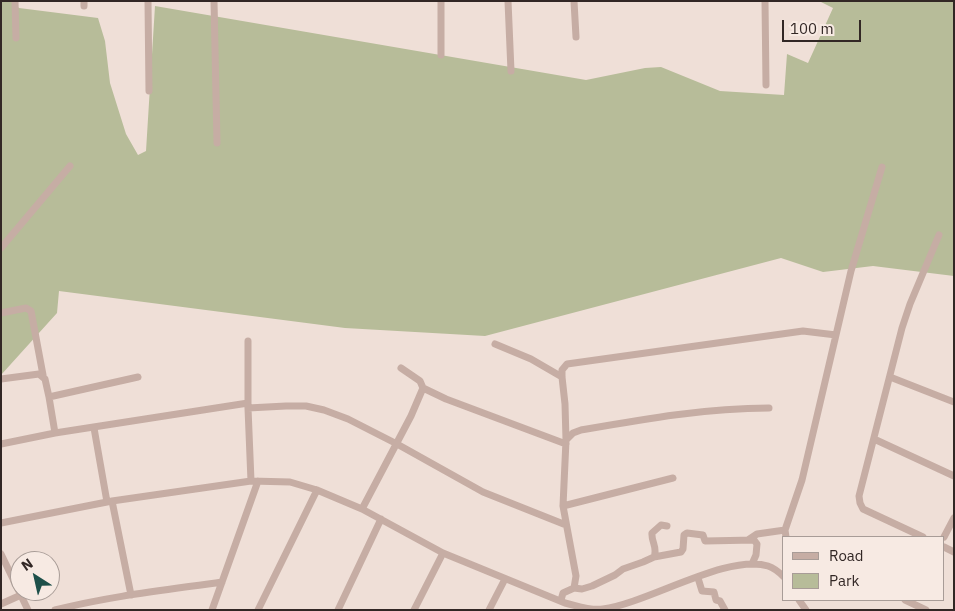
<!DOCTYPE html>
<style>
body{margin:0}
#map{position:relative;width:955px;height:611px;overflow:hidden;background:#efdfd7;font-family:"IBM Plex Sans",sans-serif}
canvas{display:block}
.frame{position:absolute;inset:0;border:2px solid #322725;pointer-events:none}
.legend{position:absolute;left:782px;top:536px;width:162px;height:65px;box-sizing:border-box;background:#f7eae3;border:1px solid #a89c97;margin:0;padding:6px 9px;list-style:none;font-size:15px;color:#322725}
.legend li{display:flex;align-items:center;gap:10px;height:25px}
.legend b{width:25px;border:1px solid #a89c97}
.north{position:absolute;left:10px;top:551px;width:50px;height:50px;box-sizing:border-box;background:#f7eae3;border:1px solid #a89c97;border-radius:50%;rotate:325deg;font-size:14px;font-weight:700;line-height:20px;text-align:center;color:#322725}
.north::after{content:'';display:block;margin:auto;width:18px;height:22px;background:#1e504a;clip-path:polygon(50% 0,100% 100%,50% 72%,0 100%)}
.scale{position:absolute;left:782px;top:20px;width:79px;height:22px;box-sizing:border-box;border:2px solid #322725;border-top:0;padding-left:6px;font-size:15px;line-height:18px;white-space:nowrap;color:#322725;-webkit-text-stroke:4px #f7eae3;paint-order:stroke}
</style>
<div id="map">
<canvas width="955" height="611"></canvas>
<div class="frame"></div>
<ul class="legend">
<li><b style="height:6px;background:#c6ada4"></b>Road</li>
<li><b style="height:14px;background:#b7bc99"></b>Park</li>
</ul>
<div class="north">N</div>
<div class="scale">100 m</div>
</div>
<script>
const context = document.querySelector('canvas').getContext('2d');
context.lineJoin = 'round';
function fill(path, color) {
  context.fillStyle = color;
  context.fill(path, 'evenodd');
}
function strokePath(path, color, width, dash) {
  context.strokeStyle = color;
  context.lineWidth = width;
  context.lineCap = dash ? 'butt' : 'round';
  context.setLineDash(dash || []);
  context.stroke(path);
}
fill(new Path2D(`
 M1,1H11L19,8L98,18L105,41L110,83L126,134L138,155L146,151L155,6L586,80L645,68L661,67L720,91L784,95L787,54L808,63L833,8L819,1H953L954,276L873,266L823,272L781,258L485,336L345,328L59,291L57,313L1,375Z`), '#b7bc99');
strokePath(new Path2D(`
 M15,1L16,38
 M84,1V6
 M148,1L149,91
 M214,1L217,143
 M441,1V55
 M508,1L511,71
 M574,1L576,37
 M765,1L766,85
 M1,248L70,166
 M1,313L26,308L31,311L43,375
 M495,344L531,359L562,377
 M401,368L420,381L423,388L446,399L566,444
 M890,377L954,402
 M1,379L39,374L45,379L49,397
 M248,403V341
 M248,408L251,481
 M94,428L107,502
 M55,433L49,397L138,377
 M874,439L954,476
 M566,440L573,433L581,430C644,419 706,408 769,408
 M1,444L55,433L248,403V408L286,406H306L324,410L348,419L397,444L483,492L566,525
 M112,501L131,595
 M563,506L673,478
 M362,509L411,416L423,388
 M1,523L112,501L251,481L290,482L317,490L362,509L443,553L565,603C578,606 590,611 603,609C648,603 728,553 768,566C774,568 779,572 784,577
 M786,537L785,530L802,480L851,271L882,167
 M923,537L863,509L860,503L859,496L902,328L910,304L939,235
 M944,537L954,518
 M748,540L757,534L785,530
 M944,547L954,552
 M1,554L28,610
 M654,557C658,547 651,542 652,533L661,525L667,526
 M698,578L702,591L714,592L716,600L720,601L725,610
 M574,588L582,589L592,586L615,575L623,569L643,562L654,557L681,552L683,549L684,535L687,533L703,535L705,541L754,540L757,544L756,555L752,564
 M561,600L563,593L574,588L576,576L563,506L566,440L565,404L562,377V370L567,364L803,331L836,335
 M799,600L806,610
 M905,600L926,610
 M1,604L21,595
 M55,610C110,596 166,590 222,582
 M212,610L258,481
 M258,610L317,490
 M338,610L381,519
 M414,610L443,553
 M489,610L505,579`), '#c6ada4', 7);
</script>
